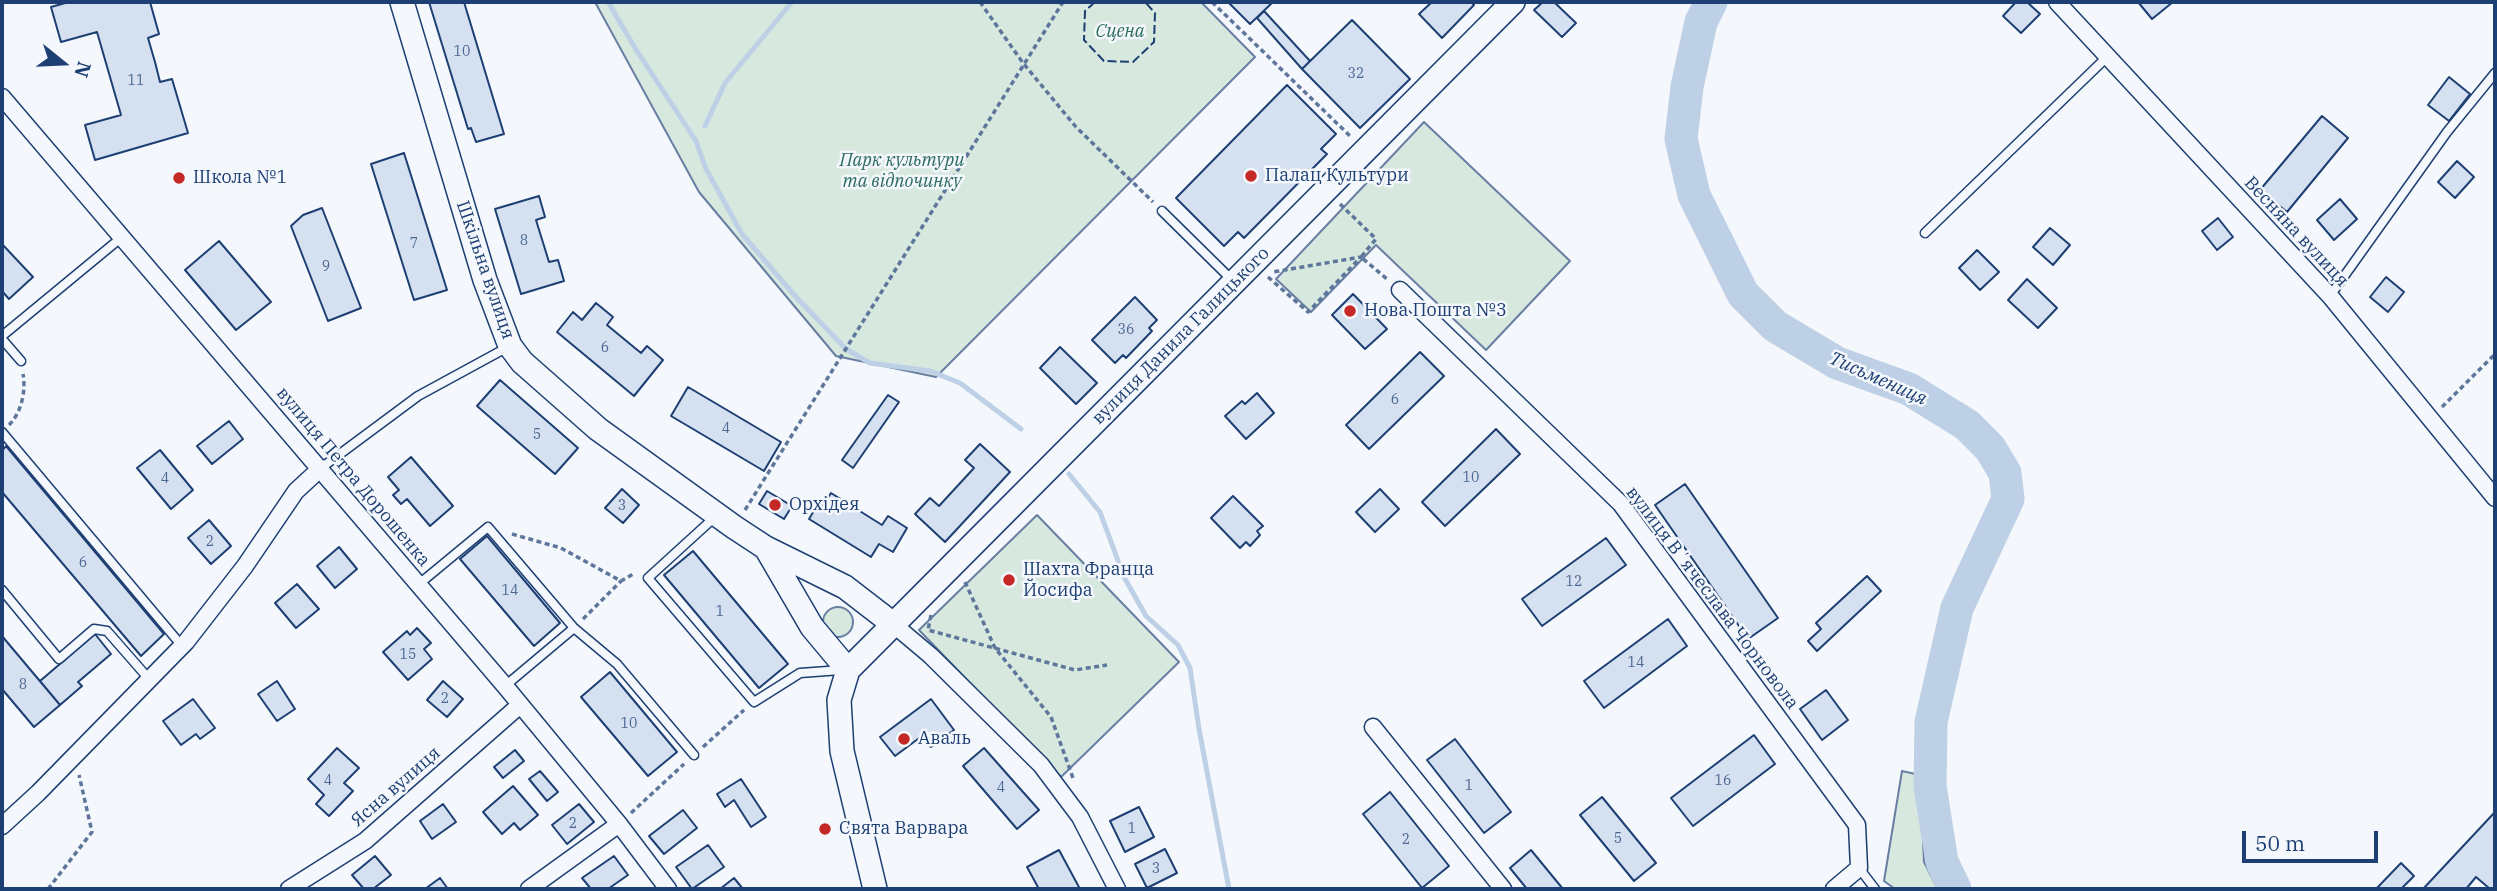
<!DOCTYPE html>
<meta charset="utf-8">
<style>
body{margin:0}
#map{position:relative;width:2497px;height:891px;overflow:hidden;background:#f4f7fb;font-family:"IBM Plex Serif",serif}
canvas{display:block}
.frame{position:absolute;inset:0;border:4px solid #1d3f73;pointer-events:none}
.north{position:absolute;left:28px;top:28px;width:70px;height:70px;-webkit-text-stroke:5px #f4f7fb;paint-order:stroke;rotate:108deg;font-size:19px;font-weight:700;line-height:28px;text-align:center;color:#1d3f73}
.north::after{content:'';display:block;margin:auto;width:24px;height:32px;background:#1d3f73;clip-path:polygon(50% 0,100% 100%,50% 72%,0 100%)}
.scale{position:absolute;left:2242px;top:831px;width:136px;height:32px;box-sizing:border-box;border:4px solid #1d3f73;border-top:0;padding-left:9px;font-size:21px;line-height:24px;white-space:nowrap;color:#1d3f73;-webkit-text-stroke:5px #f4f7fb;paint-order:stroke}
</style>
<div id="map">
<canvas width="2497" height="891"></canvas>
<div class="frame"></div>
<div class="north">N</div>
<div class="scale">50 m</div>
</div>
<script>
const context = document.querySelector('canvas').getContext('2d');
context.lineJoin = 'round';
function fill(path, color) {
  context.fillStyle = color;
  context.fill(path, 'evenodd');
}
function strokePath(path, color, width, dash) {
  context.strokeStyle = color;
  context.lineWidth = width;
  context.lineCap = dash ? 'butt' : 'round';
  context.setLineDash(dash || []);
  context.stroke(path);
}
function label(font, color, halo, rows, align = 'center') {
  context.font = font + ' "IBM Plex Serif",serif';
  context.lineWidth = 5;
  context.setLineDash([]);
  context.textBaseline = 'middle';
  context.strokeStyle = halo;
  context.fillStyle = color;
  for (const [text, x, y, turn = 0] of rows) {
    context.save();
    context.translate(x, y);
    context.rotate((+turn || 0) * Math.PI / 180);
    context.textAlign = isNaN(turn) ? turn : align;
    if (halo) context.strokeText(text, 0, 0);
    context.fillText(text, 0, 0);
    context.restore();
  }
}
const green = new Path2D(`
 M595,2H1201L1255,57L936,377L836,356L699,192Z
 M1424,122L1570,261L1486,350L1376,245L1311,312L1276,279Z
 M1037,515L1179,662L1061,777L919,630Z
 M823 622a15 15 0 1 1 30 0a15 15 0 1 1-30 0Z
 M1902,771L1920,775L1924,862L1938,889H1895L1884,881Z`);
fill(green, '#d7e8df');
strokePath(green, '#687fa3', 2);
strokePath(new Path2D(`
 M608,2L635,48L696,141L706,169L742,234L796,297L846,349L870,363L930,371L960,383L1021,429
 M705,126L725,83L792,2
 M1069,474L1100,512L1124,577L1146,616L1178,645L1190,668L1199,729L1229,889`), '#bed0e5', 5);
strokePath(new Path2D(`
 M1711,2L1701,22L1687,87L1681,139L1694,195L1743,294L1775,326L1837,363L1909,389L1967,425L1990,448L2005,473L2008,499L1957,608L1931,722L1930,786L1942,862L1955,889`), '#bed0e5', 33);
const building = new Path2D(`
 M69,2H150L159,34L148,38L155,62L160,82L172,79L188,133L95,160L85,125L121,115L97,32L61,42L51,7Z
 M429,2H464L504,134L476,142L471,128L468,129Z
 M1228,2H1273L1250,24Z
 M1432,2H1471L1474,5L1442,38L1419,14Z
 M1543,2H1554L1576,23L1562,37L1534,10Z
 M2016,2H2027L2040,14L2021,33L2003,16Z
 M2138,2H2173L2152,19Z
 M1264,11L1310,61L1302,69L1257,18Z
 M1352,20L1410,79L1360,128L1302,69Z
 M2449,77L2470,94L2449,121L2428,105Z
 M1287,85L1336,134L1321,149L1327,154L1244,238L1238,232L1224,246L1176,198Z
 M2322,116L2348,138L2287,212L2260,190Z
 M404,153L447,290L414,300L371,164Z
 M2457,161L2474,177L2455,198L2438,182Z
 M539,196L545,217L536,220L549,262L558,260L564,281L521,294L495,209Z
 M2340,199L2357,219L2334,240L2317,220Z
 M322,208L361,308L328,321L291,226L303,215Z
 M2218,218L2233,237L2217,250L2202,231Z
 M2050,228L2070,245L2053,265L2033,247Z
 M219,241L271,302L236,330L185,270Z
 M2,244L33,277L9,299L2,291Z
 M1977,250L1999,272L1980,290L1959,268Z
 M2386,277L2404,292L2388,312L2370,297Z
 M2027,279L2057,308L2038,328L2008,300Z
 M1353,294L1387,329L1365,349L1332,315Z
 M1135,297L1157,320L1149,328L1152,331L1126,358L1123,355L1115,363L1092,340Z
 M596,303L613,317L607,325L641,353L647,346L663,360L634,396L557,332L573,312L582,320Z
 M1060,347L1097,383L1076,404L1040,368Z
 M1420,352L1444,376L1369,449L1346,425Z
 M500,380L578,448L555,474L477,406Z
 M688,387L781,442L764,471L671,416Z
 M1257,393L1274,413L1246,439L1225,416L1242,401L1245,404Z
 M888,395L899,402L853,468L842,460Z
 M229,421L243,439L212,464L197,446Z
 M1496,429L1520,454L1445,526L1422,502Z
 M980,444L1010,472L945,542L915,514L930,498L939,506L974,468L965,460Z
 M6,446L164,634L141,656L2,492V451Z
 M160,450L193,490L171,509L137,468Z
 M411,457L453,506L430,526L407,499L401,504L393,495L399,490L388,477Z
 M1685,484L1778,618L1748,639L1655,505Z
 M622,489L639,505L623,523L605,508Z
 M1380,489L1399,509L1375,532L1356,512Z
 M767,491L792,506L784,519L759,504Z
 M831,493L882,525L888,516L907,528L893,552L879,544L871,557L809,519L818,504L822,507Z
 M1233,496L1263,526L1257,531L1260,535L1250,546L1246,542L1240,548L1211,518Z
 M209,520L231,546L211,564L188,538Z
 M487,536L560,623L534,646L460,559Z
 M1606,538L1626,565L1542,626L1522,599Z
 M339,547L357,569L335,588L317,566Z
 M693,551L788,664L759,688L664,575Z
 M1867,576L1881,591L1817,651L1808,641L1821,629L1816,623Z
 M297,584L319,609L296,628L275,603Z
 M1668,619L1687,646L1604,708L1584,681Z
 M417,628L431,643L424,649L432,659L408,680L383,652L407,631L410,635Z
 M95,634L111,654L78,682L82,686L60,705L40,681Z
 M2,636L60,705L34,727L2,689Z
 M610,672L677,752L648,776L581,697Z
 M277,681L295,709L277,721L258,694Z
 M443,681L463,699L447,717L427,700Z
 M1826,690L1848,720L1822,740L1800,709Z
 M193,699L215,728L200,739L196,734L181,745L163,721Z
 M931,699L954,730L931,747L922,736L895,756L880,737Z
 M1754,735L1775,764L1693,826L1671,798Z
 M1455,739L1511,812L1484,833L1427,760Z
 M337,748L359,768L344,783L353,791L329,816L316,804L324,795L308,779Z
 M984,748L1039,810L1017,829L963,766Z
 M515,750L524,761L503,778L494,767Z
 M540,771L558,792L547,801L529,779Z
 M741,779L766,817L751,827L734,800L725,807L717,794Z
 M513,786L538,815L520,830L514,823L502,834L483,812Z
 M1390,792L1449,866L1422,888L1363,814Z
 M1602,797L1656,863L1634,881L1580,815Z
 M443,804L456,822L432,839L420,821Z
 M579,804L594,822L567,844L552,825Z
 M1139,807L1154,837L1125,852L1110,821Z
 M683,810L697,828L664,854L649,836Z
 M2495,812V889H2490L2476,877L2466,889H2423Z
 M708,845L724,867L692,889L676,867Z
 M1165,849L1177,873L1147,888L1135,864Z
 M1059,850L1080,889H1039L1027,867Z
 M1531,850L1563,889H1527L1510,868Z
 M375,856L391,875L373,889H364L352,875Z
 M614,856L628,875L608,889H591L582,878Z
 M2401,863L2414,876L2401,889H2376Z
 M440,878L448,889H425Z
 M734,878L743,889H720Z`);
fill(building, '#d5e0f0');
strokePath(building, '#1d3f73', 2);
const lane = new Path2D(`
 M1162,211L1232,280
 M1925,233L2108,56
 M2330,296L2447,132L2495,73
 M2,336L122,237
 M2,339L21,361
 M2,432L182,646
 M321,468L418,396L508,347
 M716,516L648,578L754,702L800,673L841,670
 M419,584L488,527L574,628L505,686
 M2,590L59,659L94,629L107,631L149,679
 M574,628L617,664L694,755
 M1859,868L1875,889`);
const street = new Path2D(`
 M2057,2L2330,296L2495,498
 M2,97L505,686L619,824L668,889
 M1400,290L1621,504L1857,825L1859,868L1834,889
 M893,624L931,656L1041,765L1080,817L1117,889
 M1373,727L1503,889
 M2,826L38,793L186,642L245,566L296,491L321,468
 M289,889L365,841L520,705
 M529,889L619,824`);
const secondary = new Path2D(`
 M402,2L485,280L510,346L522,362L598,429L734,527L766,548L845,587L893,624
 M766,548L812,627L848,670
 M875,889L842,751L839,700L848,670L1513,2`);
strokePath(lane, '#1d3f73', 11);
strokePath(street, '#1d3f73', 19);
strokePath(secondary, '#1d3f73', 26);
strokePath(new Path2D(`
 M980,2L1023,63L1076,127L1153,202
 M1212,2L1351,137
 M1340,204L1376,239L1361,257L1387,279
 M1268,277L1308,312L1361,257L1273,272
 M2442,407L2495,354
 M9,425C22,412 26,390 23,374
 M745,510L1063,2
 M512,534L561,548L621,581L635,573
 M965,582L995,648L1051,717L1073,778
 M931,615L928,630L1075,670L1107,665
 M583,619L621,581
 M703,747L744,710
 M631,813L684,764
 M48,889L92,832L79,775`), '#5e769c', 3.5, [5, 3.5]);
strokePath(lane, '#f4f7fb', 8);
strokePath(street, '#f4f7fb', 16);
strokePath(secondary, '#f4f7fb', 23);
strokePath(new Path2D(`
 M1095,2L1085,11L1084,40L1104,61L1133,62L1154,42L1155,13L1145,2`), '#1d3f73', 2, [9, 3.5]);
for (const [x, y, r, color] of [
 [1251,176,7,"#c62828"],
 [179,178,7,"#c62828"],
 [1350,311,7,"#c62828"],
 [775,505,7,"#c62828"],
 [1009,580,7,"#c62828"],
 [904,739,7,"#c62828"],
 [825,829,7,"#c62828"]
]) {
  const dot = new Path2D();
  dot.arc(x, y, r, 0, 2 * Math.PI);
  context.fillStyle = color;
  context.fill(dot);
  strokePath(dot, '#f4f7fb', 2.5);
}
label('14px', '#4b6792', null, [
 ["10",462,52],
 ["32",1356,74],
 ["11",136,81],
 ["8",524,241],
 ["7",414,244],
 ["9",326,267],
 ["36",1126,330],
 ["6",605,348],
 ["6",1395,400],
 ["4",726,429],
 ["5",537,435],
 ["10",1471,478],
 ["4",165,479],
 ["3",622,506],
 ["2",210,542],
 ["6",83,563],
 ["12",1574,582],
 ["14",510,591],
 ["1",720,612],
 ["15",408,655],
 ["14",1636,663],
 ["8",23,685],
 ["2",445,699],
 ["10",629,724],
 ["4",328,781],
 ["16",1723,781],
 ["1",1469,786],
 ["4",1001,788],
 ["2",573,824],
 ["1",1132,829],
 ["5",1618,839],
 ["2",1406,840],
 ["3",1156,869]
]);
label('italic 18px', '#2c6c60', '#f4f7fb', [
 ["Сцена",1120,32],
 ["Парк культури",902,161],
 ["та відпочинку",902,182]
]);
label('18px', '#1d3f73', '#f4f7fb', [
 ["Палац Культури",1265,176],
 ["Школа №1",193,178],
 ["Нова Пошта №3",1364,311],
 ["Орхідея",789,505],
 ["Шахта Франца",1023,570],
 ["Йосифа",1023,591],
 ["Аваль",918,739],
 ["Свята Варвара",839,829]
], 'left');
label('18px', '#1d3f73', '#f4f7fb', [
 ["Весняна вулиця",2296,232,47],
 ["Шкільна вулиця",485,270,71],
 ["вулиця Данила Галицького",1181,336,-45],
 ["вулиця Петра Дорошенка",353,477,50],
 ["вулиця Вʼячеслава Чорновола",1712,598,53],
 ["Ясна вулиця",396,787,-41]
]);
label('italic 19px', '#1d3f73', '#f4f7fb', [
 ["Тисьмениця",1878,379,24]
]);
</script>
